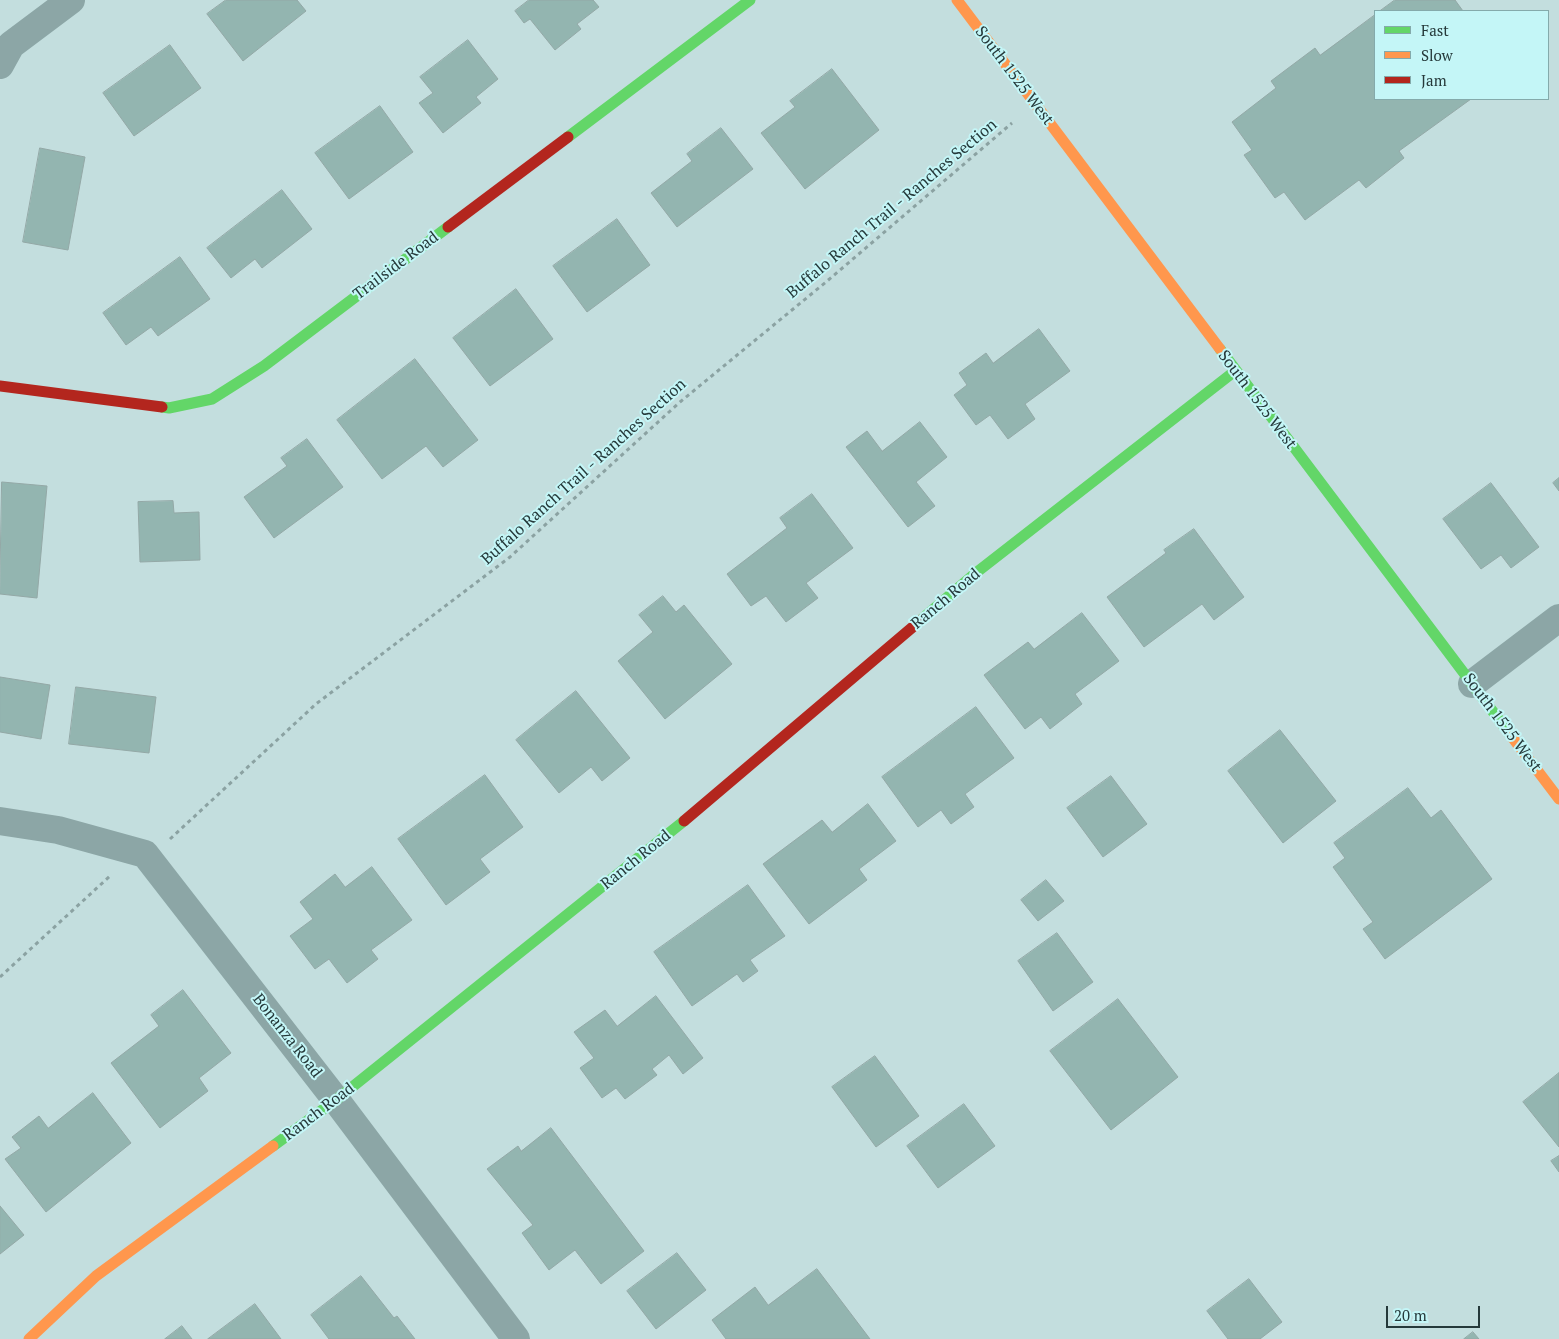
<!DOCTYPE html>
<style>
body{margin:0}
#map{position:relative;width:1559px;height:1339px;overflow:hidden;background:#c3dede;font-family:"PT Serif",serif}
canvas{display:block}
.legend{position:absolute;left:1374px;top:10px;width:175px;height:90px;box-sizing:border-box;background:#c4f6f7;border:1px solid #84aaab;margin:0;padding:6px 9px;list-style:none;font-size:15px;color:#25393a}
.legend li{display:flex;align-items:center;gap:10px;height:25px}
.legend b{width:25px;border:1px solid #84aaab}
.scale{position:absolute;left:1386px;top:1306px;width:94px;height:22px;box-sizing:border-box;border:2px solid #25393a;border-top:0;padding-left:6px;font-size:15px;line-height:18px;white-space:nowrap;color:#25393a;-webkit-text-stroke:4px #c4f6f7;paint-order:stroke}
</style>
<div id="map">
<canvas width="1559" height="1339"></canvas>
<ul class="legend">
<li><b style="height:6px;background:#63d668"></b>Fast</li>
<li><b style="height:6px;background:#ff974d"></b>Slow</li>
<li><b style="height:6px;background:#b3261e"></b>Jam</li>
</ul>
<div class="scale">20 m</div>
</div>
<script>
const context = document.querySelector('canvas').getContext('2d');
context.lineJoin = 'round';
function fill(path, color) {
  context.fillStyle = color;
  context.fill(path, 'evenodd');
}
function strokePath(path, color, width, dash) {
  context.strokeStyle = color;
  context.lineWidth = width;
  context.lineCap = dash ? 'butt' : 'round';
  context.setLineDash(dash || []);
  context.stroke(path);
}
function label(font, color, halo, rows, align = 'center') {
  context.font = font + ' "PT Serif",serif';
  context.lineWidth = 4;
  context.setLineDash([]);
  context.textBaseline = 'middle';
  context.strokeStyle = halo;
  context.fillStyle = color;
  for (const [text, x, y, turn = 0] of rows) {
    context.save();
    context.translate(x, y);
    context.rotate((+turn || 0) * Math.PI / 180);
    context.textAlign = isNaN(turn) ? turn : align;
    if (halo) context.strokeText(text, 0, 0);
    context.fillText(text, 0, 0);
    context.restore();
  }
}
const building = new Path2D(`
 M226,0H297L306,11L243,61L207,14Z
 M529,0H593L599,7L577,24L581,29L555,50L530,19L524,23L515,11Z
 M1395,0H1455L1463,11H1380Z
 M1375,15V99H1471L1399,151L1404,158L1366,188L1359,180L1305,220L1284,192L1275,198L1244,155L1252,150L1232,122L1276,88L1271,81L1315,48L1320,55Z
 M468,40L498,79L476,97L481,103L443,133L419,103L433,93L420,77Z
 M170,45L201,88L134,136L103,93Z
 M832,69L879,130L805,189L761,133L795,107L790,101Z
 M380,106L413,152L349,199L315,153Z
 M721,128L753,169L677,227L651,193L692,161L687,154Z
 M40,148L85,157L68,250L23,242Z
 M282,190L312,229L262,268L255,259L231,278L207,248Z
 M617,219L650,265L587,312L553,266Z
 M180,257L210,299L158,336L151,327L126,345L103,313Z
 M516,289L553,339L490,386L453,338Z
 M1039,329L1070,371L1025,404L1035,419L1008,439L990,415L976,425L954,395L967,385L959,373L986,353L993,363Z
 M415,359L478,440L443,467L426,446L382,479L337,420Z
 M920,422L947,457L916,482L935,506L908,527L846,447L867,431L882,451Z
 M307,439L343,487L274,538L244,497L287,466L281,458Z
 M1559,478V491L1553,483Z
 M2,482L47,486L37,598L0,594Z
 M1491,483L1539,547L1511,568L1501,555L1481,569L1443,519Z
 M812,494L853,548L806,583L818,598L786,622L766,596L751,606L727,574L787,528L780,518Z
 M173,501L174,513L199,512L200,560L140,562L138,502Z
 M1194,529L1244,597L1214,620L1202,604L1144,647L1107,597L1166,553L1164,550Z
 M663,596L676,612L684,605L732,664L665,719L618,661L653,632L639,615Z
 M1082,613L1119,661L1075,694L1082,704L1050,729L1041,717L1025,729L984,675L1028,642L1034,649Z
 M0,677L50,685L41,739L0,732Z
 M76,687L156,697L149,753L69,744Z
 M576,691L630,758L602,781L591,767L559,793L516,740Z
 M976,707L1014,758L965,794L974,807L951,824L941,810L918,827L882,777Z
 M1280,730L1336,801L1283,843L1228,771Z
 M485,775L523,827L480,859L490,872L446,905L398,839Z
 M1111,776L1147,824L1103,857L1067,808Z
 M1408,788L1431,818L1441,810L1492,879L1385,959L1363,929L1373,922L1333,867L1345,858L1334,843Z
 M868,804L896,841L859,869L867,880L809,924L763,864L822,820L832,832Z
 M372,867L412,920L371,950L378,959L347,983L329,959L315,969L290,936L313,919L300,902L335,874L345,887Z
 M1046,880L1064,901L1038,921L1021,900Z
 M748,885L785,936L750,960L758,971L743,982L737,974L692,1006L654,952Z
 M1057,933L1093,982L1053,1011L1018,961Z
 M183,990L231,1053L199,1078L208,1091L160,1128L111,1063L159,1026L151,1015Z
 M656,996L703,1058L683,1074L669,1055L652,1069L657,1075L625,1099L616,1088L602,1098L580,1068L594,1058L574,1032L605,1010L617,1026Z
 M1118,999L1178,1077L1111,1130L1050,1051Z
 M875,1056L919,1116L876,1147L832,1087Z
 M1559,1073V1147L1523,1102Z
 M93,1093L131,1143L46,1212L5,1159L21,1148L12,1137L39,1116L48,1128Z
 M964,1104L995,1146L938,1188L907,1146Z
 M551,1128L644,1251L601,1284L575,1250L549,1270L522,1233L533,1225L487,1169L518,1146L521,1151Z
 M1559,1156V1172L1551,1161Z
 M0,1206L24,1235L0,1254Z
 M677,1253L706,1290L656,1329L627,1291Z
 M817,1269L870,1339H726L712,1320L755,1287L768,1305Z
 M361,1276L394,1318L397,1316L415,1339H329L311,1315Z
 M1249,1279L1282,1322L1260,1339H1228L1207,1311Z
 M255,1304L281,1339H208Z
 M182,1326L192,1339H165Z
 M1473,1332L1479,1339H1464Z`);
fill(building, '#93b5b0');
strokePath(building, '#93a8a6', 1);
strokePath(new Path2D(`
 M170,839L316,704L510,557L680,402L826,282L1012,123
 M0,977L110,876`), '#8ba2a2', 3, [4, 4]);
strokePath(new Path2D(`
 M0,65L11,45L71,0
 M1472,684L1559,618
 M0,821L58,830L145,854L336,1100L516,1339`), '#8ca6a6', 28);
strokePath(new Path2D(`
 M568,137L750,0
 M1220,349L1509,733
 M162,407L169,408L212,399L264,366L448,227
 M921,620L977,572L1235,371
 M273,1146L336,1100L684,821`), '#63d668', 11);
strokePath(new Path2D(`
 M957,0L1220,349
 M1509,733L1559,799
 M29,1339L96,1276L273,1146`), '#ff974d', 11);
strokePath(new Path2D(`
 M448,227L568,137
 M0,386L162,407
 M684,821L921,620`), '#b3261e', 11);
label('16px', '#25393a', '#c4f6f7', [
 ["South 1525 West",1014,76,53],
 ["Buffalo Ranch Trail - Ranches Section",892,209,-40],
 ["Trailside Road",396,266,-37],
 ["South 1525 West",1257,400,53],
 ["Buffalo Ranch Trail - Ranches Section",584,472,-42],
 ["Ranch Road",946,599,-40],
 ["South 1525 West",1502,723,53],
 ["Ranch Road",636,860,-39],
 ["Bonanza Road",287,1036,52],
 ["Ranch Road",319,1112,-37]
]);
</script>
